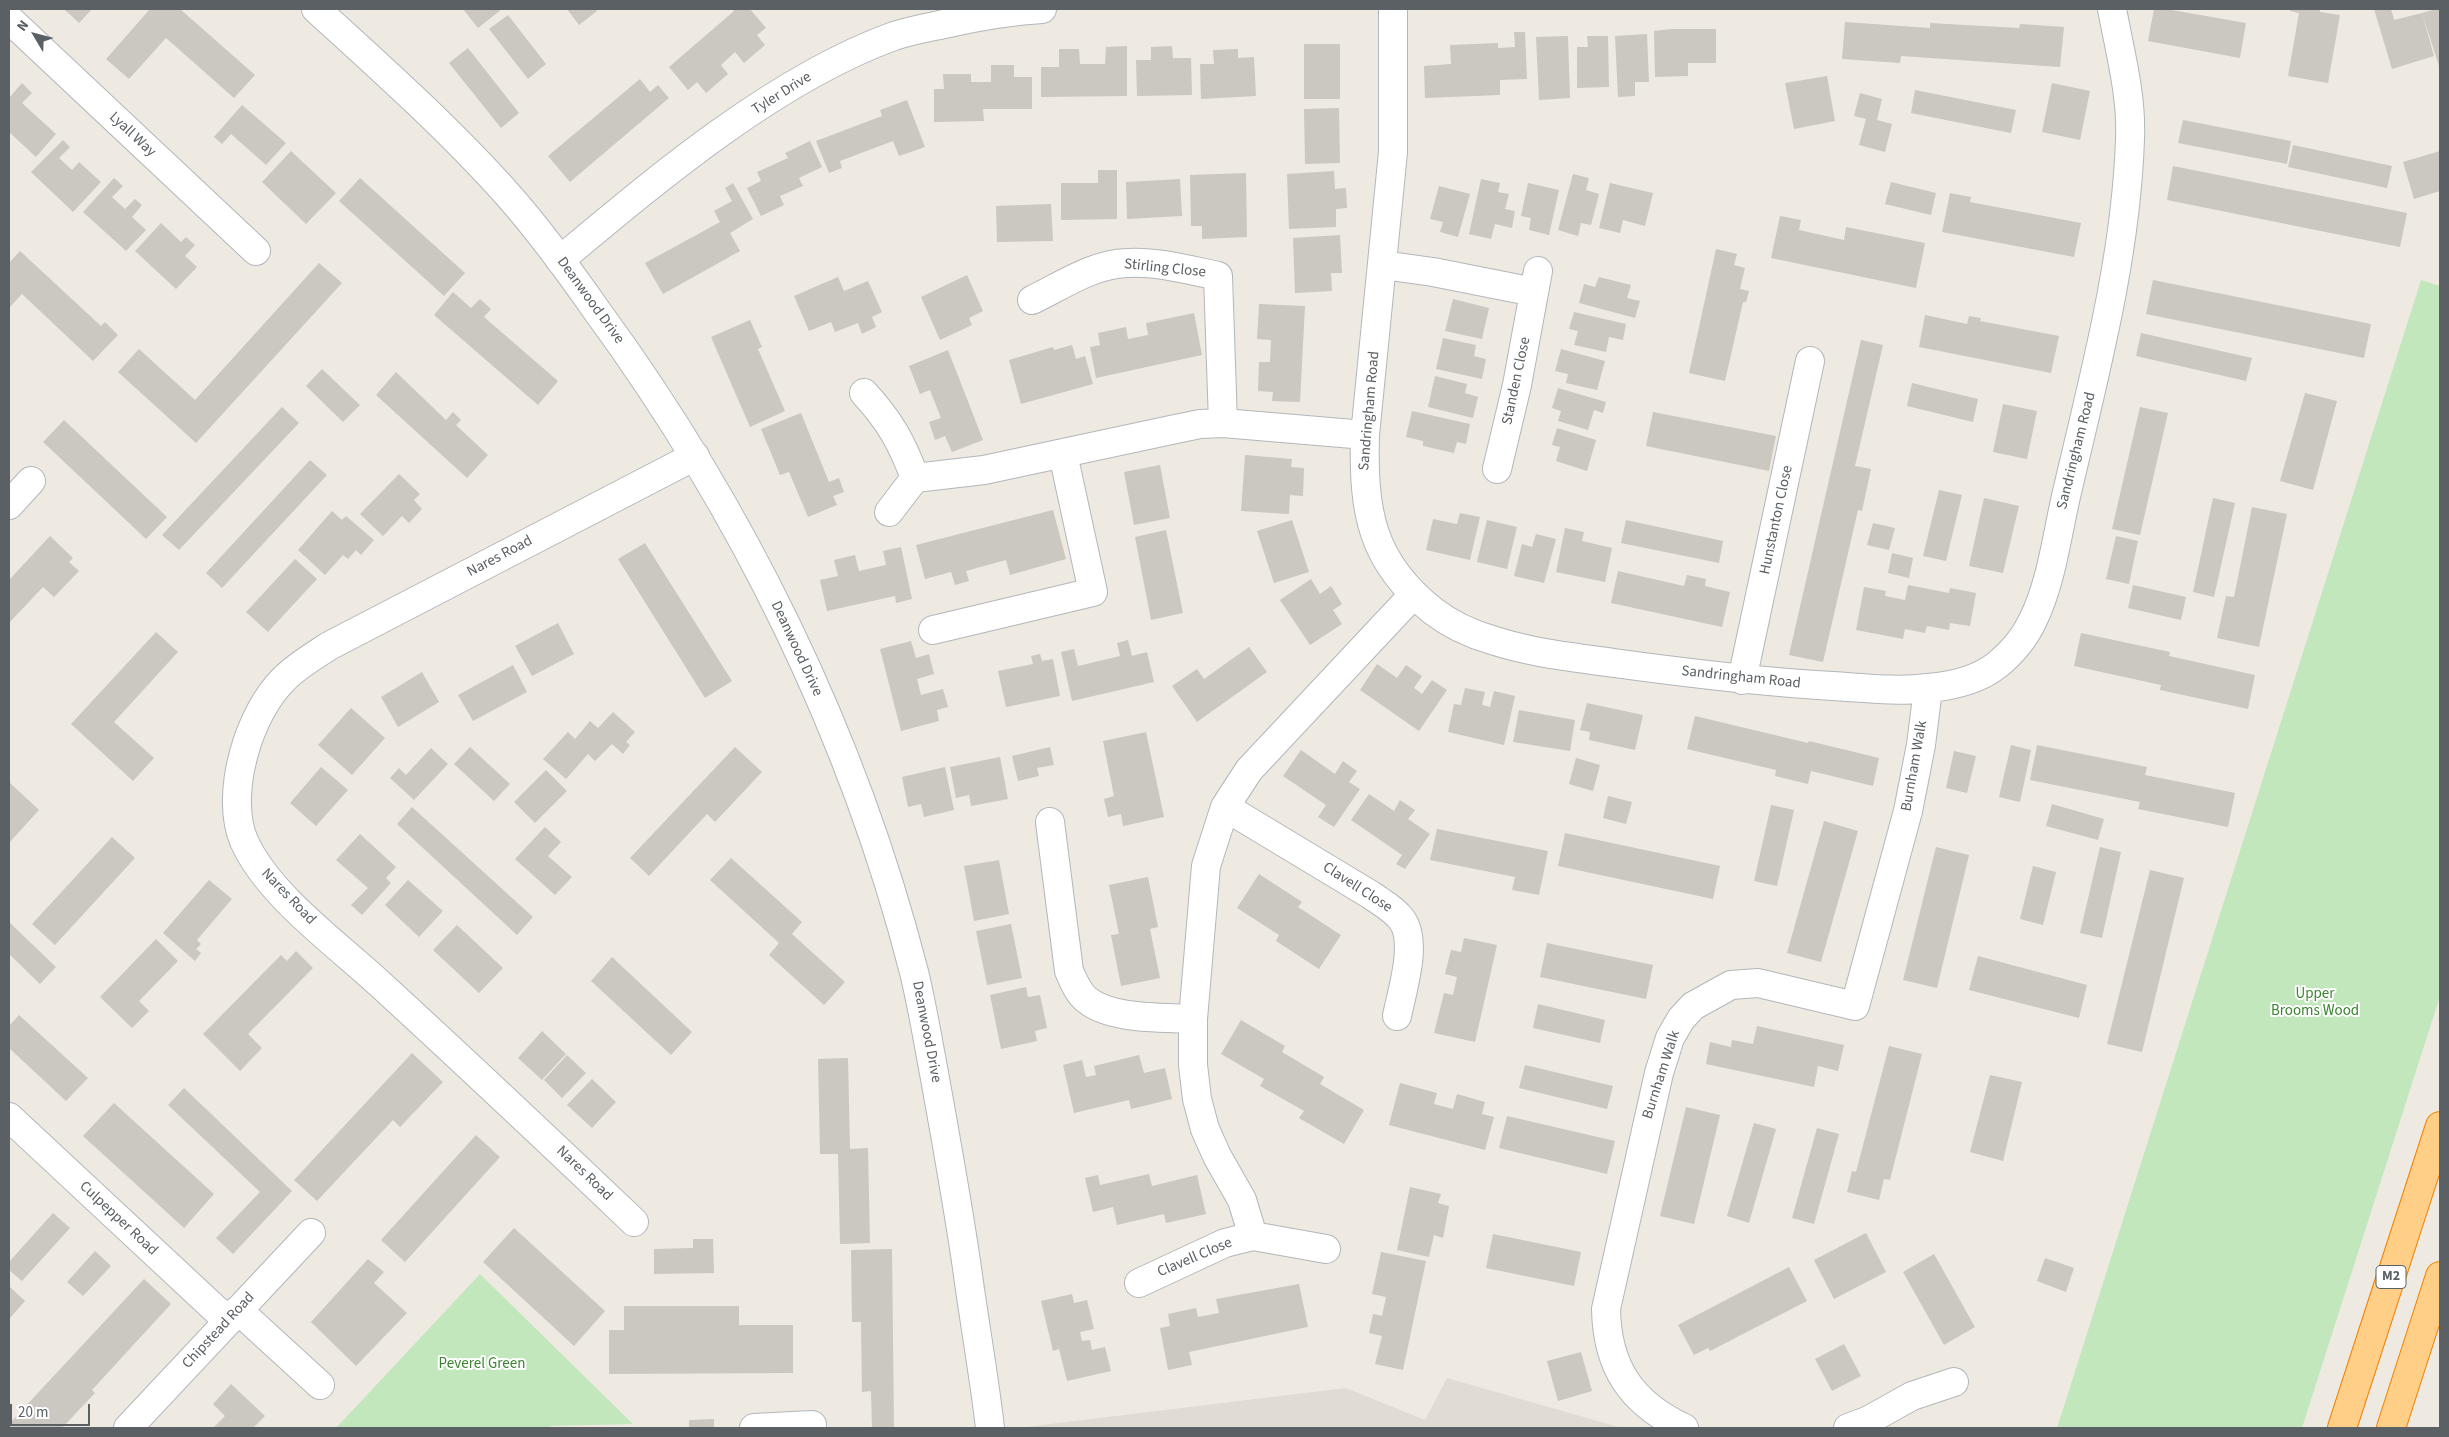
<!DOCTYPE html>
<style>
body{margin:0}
#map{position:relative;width:2449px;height:1437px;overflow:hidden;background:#eeeae2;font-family:"Source Sans 3",sans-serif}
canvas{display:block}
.frame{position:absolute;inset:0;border:10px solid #5a6064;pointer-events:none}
.north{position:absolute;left:10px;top:10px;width:50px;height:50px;-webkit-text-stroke:4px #fff;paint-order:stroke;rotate:307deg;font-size:14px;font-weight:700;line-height:20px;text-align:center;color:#5a6064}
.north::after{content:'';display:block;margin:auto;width:18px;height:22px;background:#5a6064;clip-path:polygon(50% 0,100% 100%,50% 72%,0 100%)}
.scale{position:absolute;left:10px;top:1404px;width:80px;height:22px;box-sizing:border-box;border:2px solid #5a6064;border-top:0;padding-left:6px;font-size:15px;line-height:18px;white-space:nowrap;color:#5a6064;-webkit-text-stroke:4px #fff;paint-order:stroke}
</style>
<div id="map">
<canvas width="2449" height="1437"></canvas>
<div class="frame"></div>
<div class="north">N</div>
<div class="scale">20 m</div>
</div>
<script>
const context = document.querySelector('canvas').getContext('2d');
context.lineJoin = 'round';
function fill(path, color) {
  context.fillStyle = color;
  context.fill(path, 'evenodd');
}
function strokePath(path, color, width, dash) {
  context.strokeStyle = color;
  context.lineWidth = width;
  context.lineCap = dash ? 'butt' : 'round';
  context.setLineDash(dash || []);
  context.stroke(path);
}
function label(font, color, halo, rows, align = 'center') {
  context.font = font + ' "Source Sans 3",sans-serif';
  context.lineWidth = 4;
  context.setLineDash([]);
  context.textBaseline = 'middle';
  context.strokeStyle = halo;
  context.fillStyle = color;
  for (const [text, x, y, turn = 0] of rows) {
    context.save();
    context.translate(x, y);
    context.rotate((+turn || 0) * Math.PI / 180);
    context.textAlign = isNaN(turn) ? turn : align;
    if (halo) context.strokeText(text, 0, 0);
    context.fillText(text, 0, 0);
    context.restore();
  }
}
fill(new Path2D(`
 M1447,1378L1622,1428H1017L1346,1388L1425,1420Z`), '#e0dbd3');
fill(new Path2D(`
 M2421,280L2440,286V996L2302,1428H2057Z
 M480,1274L633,1424L552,1426L547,1428H336Z`), '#c3e7bd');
fill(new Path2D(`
 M64,9H92L79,23Z
 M150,9H180L255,75L234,98L166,38L129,79L106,59Z
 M463,9H502L478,28Z
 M567,9H596L597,11L579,25Z
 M732,9H750L766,28L757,35L765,45L744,63L735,52L721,65L728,74L706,93L697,82L688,90L669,67L734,11Z
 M2154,9H2166L2246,23L2240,58L2148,41Z
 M2290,9H2320V12L2340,15L2328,83L2288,76L2299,13L2290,11Z
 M2374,9H2391L2394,20L2422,13L2434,56L2392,69Z
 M2436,9H2440V69L2422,13Z
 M508,15L546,64L528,79L489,29Z
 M1845,22L1930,28V23L2019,28L2020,24L2064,27L2060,67L1901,56L1900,63L1842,59Z
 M1671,29H1716V63H1688V76L1655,77L1654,31Z
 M1514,32H1525L1527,79L1500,80V95L1425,98L1424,66L1451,64L1450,45L1498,43V48L1515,47Z
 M1647,34L1649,82H1635V96L1618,97L1615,36Z
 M1568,36L1570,98L1539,100L1536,37Z
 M1587,36H1608L1609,87L1577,88V47H1588Z
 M1304,44H1340V99H1304Z
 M1127,46V96L1041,97V67H1059V49H1079L1080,64H1105L1106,47Z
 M1172,46L1173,58H1191L1192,95L1137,96L1136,60H1151V47Z
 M468,48L519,113L501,128L449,63Z
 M1238,49V58L1254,57L1256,96L1201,99L1200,64H1214L1213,50Z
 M991,65H1014V77H1032V109H983L984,121L934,122V89H944L943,74H971V82H991Z
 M1827,76L1835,121L1794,129L1785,83Z
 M640,79L650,92L658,85L669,98L570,182L548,156Z
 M22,83L32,93L22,103L56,134L36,157L9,132V98Z
 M2052,83L2090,91L2080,140L2042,132Z
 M1915,90L2016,110L2011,133L1911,113Z
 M1860,93L1882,99L1877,120L1892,124L1885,152L1859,145L1866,119L1854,116Z
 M907,100L925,147L899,156L893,141L840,161L842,168L829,173L816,141L882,116L880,110Z
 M242,105L286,143L266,165L231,134L222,144L214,137Z
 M1339,108L1340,163L1305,164L1304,109Z
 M2183,120L2291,141L2287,164L2178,143Z
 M63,140L70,147L59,158L72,170L79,162L101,182L73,212L31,172Z
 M810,141L822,167L799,178L803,186L780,196L784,205L761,216L747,188L761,181L757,172L788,158L785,153Z
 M2293,145L2392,166L2387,188L2288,167Z
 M291,151L336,193L306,224L262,182Z
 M2440,151V191L2414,199L2403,162Z
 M2173,166L2407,213L2400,247L2167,200Z
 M1098,170H1117V219L1061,220V183H1098Z
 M1334,171L1335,189L1346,188L1347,208L1336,209V227L1289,229L1287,174Z
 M1246,173L1247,237L1202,239V226H1191L1190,175Z
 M1573,174L1589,178L1586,190L1599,194L1591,225L1581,223L1578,236L1558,230Z
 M114,178L123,186L112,197L125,209L135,199L142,205L132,217L146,230L126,251L83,212Z
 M360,178L465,273L444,296L339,201Z
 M1180,179L1182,216L1127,219L1126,182Z
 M1481,179L1500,183L1498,192L1509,194L1505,209L1515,211L1512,228L1495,224L1491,239L1469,234Z
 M1891,182L1936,193L1931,215L1885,204Z
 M733,183L753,219L730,233L740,251L663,294L645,263L720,222L714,211L732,201L725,188Z
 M1528,183L1559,190L1549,235L1529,230L1531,218L1521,216Z
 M1610,183L1653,193L1645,226L1623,220L1620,233L1599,228Z
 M1439,186L1470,194L1458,237L1440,232L1443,222L1430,219Z
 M1950,193L1971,197L1970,202L2081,223L2074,257L1942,232Z
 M1051,204L1053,241L997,242L996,206Z
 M1780,216L1801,220L1799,230L1844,240L1846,227L1925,243L1916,288L1771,258Z
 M161,223L181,242L186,237L195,245L185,256L197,267L176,289L135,251Z
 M1340,235L1342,273H1331L1332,291L1295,293L1293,238Z
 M1716,249L1737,254L1734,265L1745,268L1740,289L1749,291L1746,302H1743L1725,381L1689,373Z
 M20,251L101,326L105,322L118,335L93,361L22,294L9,308V263Z
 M319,263L342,283L196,443L118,372L139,349L195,400Z
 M967,275L983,311L969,318L972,325L940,340L921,297Z
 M838,277L844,291L868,281L882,312L872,317L876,327L862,334L858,323L835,332L831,322L809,331L794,296Z
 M1599,277L1631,285L1627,298L1640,301L1635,318L1579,303L1584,284L1595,287Z
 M2153,280L2371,324L2364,358L2146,314Z
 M453,292L471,308L480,299L491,309L484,317L558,381L538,405L434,315Z
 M1453,299L1489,308L1482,339L1445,331Z
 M1259,304L1305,306L1300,402L1272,401L1273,392L1258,391L1259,362H1270L1271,340L1257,339Z
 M1574,312L1626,324L1623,340L1609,337L1606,352L1574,345L1578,331L1569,329Z
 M1194,313L1202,355L1096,378L1090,347L1100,345L1098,333L1126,327L1128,339L1148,335L1146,323Z
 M1925,315L1967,324L1969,316L1981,318L1980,321L2059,336L2051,373L1919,347Z
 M750,320L762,347L758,349L785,411L750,427L711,337Z
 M2141,333L2252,358L2246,381L2136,356Z
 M1443,338L1476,345L1474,356L1486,359L1482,379L1436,369Z
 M1861,340L1883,345L1855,466L1871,469L1862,511L1858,510L1823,662L1789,655Z
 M1072,345L1076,359L1085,356L1093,384L1021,404L1009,360L1053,347L1054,350Z
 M1561,349L1605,361L1597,390L1566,383L1568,374L1555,371Z
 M948,350L983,440L952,452L945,436L935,440L929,422L941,418L930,390L920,394L909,366Z
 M322,369L360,405L343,422L306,386Z
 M396,372L446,420L453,412L461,420L456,425L488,455L467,478L376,395Z
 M1435,376L1467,384L1465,393L1478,397L1473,418L1428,407Z
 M1912,383L1978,399L1973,422L1907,406Z
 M1558,388L1606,402L1603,413L1594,410L1588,430L1558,421L1561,411L1552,408Z
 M2305,393L2337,401L2313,490L2280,481Z
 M2003,404L2037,411L2027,459L1993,452Z
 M282,407L299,423L179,550L162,535Z
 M2140,407L2168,413L2140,535L2112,529Z
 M1412,411L1470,424L1466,444L1457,442L1454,453L1423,446V441L1406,437Z
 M1653,412L1776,436L1769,471L1646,446Z
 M801,413L829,482L839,478L844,492L833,496L837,505L808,517L789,472L780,475L761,429Z
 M64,420L167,517L146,539L43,442Z
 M1557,428L1596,440L1587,471L1556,461L1560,447L1552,445Z
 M1245,455L1292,459L1291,467L1304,468L1303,496L1290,495L1289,514L1241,511Z
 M310,460L327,475L222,588L206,573Z
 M1160,465L1170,518L1134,525L1124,472Z
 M399,474L420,494L414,500L422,509L409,523L402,516L383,536L360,514Z
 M1939,490L1962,495L1946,561L1923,556Z
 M1984,498L2019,506L2003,573L1969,566Z
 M2213,498L2235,503L2214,597L2193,592Z
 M2252,507L2287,514L2259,647L2217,638L2226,596L2234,597Z
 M1053,510L1066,559L1010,575L1006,560L966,571L969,581L955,585L951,572L925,579L916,545Z
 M332,511L342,520L346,516L374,540L361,555L356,550L348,559L343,555L325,575L298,550Z
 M1460,513L1480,517L1470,560L1426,550L1433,519L1457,524Z
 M1292,520L1309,572L1274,583L1257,531Z
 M1487,520L1517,527L1507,569L1477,562Z
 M1626,520L1723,541L1719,563L1621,543Z
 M1873,523L1895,528L1889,550L1867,545Z
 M1565,528L1584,532L1582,541L1612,548L1605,582L1556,572Z
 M1166,530L1183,613L1151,620L1135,537Z
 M1536,534L1556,539L1544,583L1514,576L1522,544L1532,547Z
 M50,536L73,558L69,562L79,571L54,597L43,587L9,623V580Z
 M2116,536L2138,541L2129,584L2106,579Z
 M645,543L732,681L705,698L618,559Z
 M901,547L912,599L896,603L895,596L827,611L820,580L838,576L834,560L855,555L859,571L886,565L883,551Z
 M1892,553L1913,558L1909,578L1888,573Z
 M295,559L317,579L268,632L246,612Z
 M1618,571L1684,586L1687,575L1706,579L1705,586L1730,592L1722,627L1611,603Z
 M1311,579L1320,594L1331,586L1342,604L1333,610L1342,624L1310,645L1280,600Z
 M1908,585L1949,593L1950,588L1976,593L1970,626L1950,623L1949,630L1927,626L1925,633L1905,629L1903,639L1856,630L1864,587L1886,591L1885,596L1905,600Z
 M2133,585L2186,597L2181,620L2128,608Z
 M558,623L574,654L532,676L515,646Z
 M156,632L178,652L114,722L154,758L133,781L71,724Z
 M2081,633L2170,652L2169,656L2255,675L2248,709L2160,690L2161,685L2074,666Z
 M1128,640L1132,656L1147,652L1154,682L1072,701L1061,652L1074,649L1078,666L1120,656L1117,643Z
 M911,641L916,658L929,654L934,674L917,679L921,695L943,689L948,707L937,710L939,721L901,731L880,649Z
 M1249,647L1267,672L1197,722L1172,686L1197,669L1204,679Z
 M1040,654L1042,661L1053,659L1060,696L1006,707L998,671L1033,664L1031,656Z
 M1377,664L1397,678L1406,665L1422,676L1414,688L1422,694L1432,680L1447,690L1419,731L1360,690Z
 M513,665L527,692L473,721L458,695Z
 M422,672L439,702L398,727L381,697Z
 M1465,688L1485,692L1482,705L1490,707L1494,691L1515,696L1504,745L1448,732L1454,704L1461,705Z
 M1587,703L1643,715L1635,750L1589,740L1590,732L1580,730Z
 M351,708L385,738L352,775L318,745Z
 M1519,710L1575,720L1570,751L1513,742Z
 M613,712L635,732L626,742L630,745L623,754L612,744L595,761L588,754L566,779L543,759L568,732L575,739L590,721L598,728Z
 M1695,716L1808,743L1809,741L1879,758L1873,786L1811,771L1808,784L1775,776L1776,770L1687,749Z
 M1146,732L1164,817L1123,826L1121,814L1108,817L1104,799L1114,796L1103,741Z
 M2011,745L2031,750L2020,802L1999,797Z
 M2037,745L2147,767L2145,775L2235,793L2228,827L2138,809L2140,802L2030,780Z
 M470,747L510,784L494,801L454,764Z
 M735,747L762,772L715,822L707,814L649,876L630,858Z
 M1050,747L1054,765L1037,768L1039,776L1018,781L1012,756Z
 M431,748L448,764L414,800L390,778L399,768L406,775Z
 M1301,750L1335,774L1343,761L1357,771L1349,782L1360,789L1334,827L1318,817L1326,805L1283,776Z
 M1954,751L1976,756L1967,793L1946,788Z
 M1000,757L1008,799L971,806L969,795L956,798L950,767Z
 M1576,758L1600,765L1593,791L1569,784Z
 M321,767L348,790L316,826L290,803Z
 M945,767L954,810L924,817L921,804L908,807L902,777Z
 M546,770L567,791L535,823L514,802Z
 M9,782L39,810L9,843Z
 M1369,794L1394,811L1400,800L1415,810L1408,819L1430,834L1405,869L1396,864L1402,855L1351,820Z
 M1608,796L1632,802L1626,824L1603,818Z
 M2052,804L2104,819L2098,840L2046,826Z
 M1771,805L1794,810L1777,886L1754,881Z
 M412,807L533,917L517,935L397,824Z
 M1824,821L1858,831L1821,962L1787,953Z
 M545,827L561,842L548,856L572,877L555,895L515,859Z
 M1437,829L1548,851L1539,895L1512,890L1515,877L1430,860Z
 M1565,833L1720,866L1713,899L1558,866Z
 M360,834L396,867L386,878L391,883L362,915L351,905L368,888L336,860Z
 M112,837L135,858L55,945L32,924Z
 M1936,847L1969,855L1937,988L1903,980Z
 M2100,847L2121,852L2102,938L2080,933Z
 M731,858L802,922L792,934L845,982L824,1005L769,955L779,943L710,880Z
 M999,860L1009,914L974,921L964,866Z
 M2033,866L2056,872L2043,925L2020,919Z
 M2150,870L2184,878L2142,1052L2107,1044Z
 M1259,874L1302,902L1298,907L1341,935L1319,969L1276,941L1279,935L1237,908Z
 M1148,877L1158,927L1150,929L1160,978L1121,986L1111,935L1119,934L1109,885Z
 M209,880L232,899L197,940L201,944L196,949L201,953L195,961L163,933Z
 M408,880L443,911L419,937L385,905Z
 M9,922L56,967L40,984L9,954Z
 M1011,924L1022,978L987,985L976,931Z
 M457,925L503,968L479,993L433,950Z
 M1464,938L1497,945L1475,1042L1434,1033L1444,993L1453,995L1457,977L1445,974L1451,950L1461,952Z
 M156,939L178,961L139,1001L149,1011L132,1028L100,997Z
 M1547,943L1653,965L1646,999L1540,977Z
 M296,951L313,968L248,1034L262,1048L240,1071L203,1034L281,955L287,961Z
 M1978,956L2087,985L2079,1018L1969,990Z
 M612,957L692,1032L671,1055L591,981Z
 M1026,987L1028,997L1040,995L1047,1028L1035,1031L1037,1041L1001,1049L990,995Z
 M1538,1004L1605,1020L1600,1043L1533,1028Z
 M19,1015L88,1078L66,1101L9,1048V1026Z
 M1241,1020L1285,1046L1282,1052L1324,1077L1320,1084L1364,1110L1344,1144L1299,1118L1304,1111L1260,1086L1264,1079L1221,1054Z
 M1757,1026L1844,1045L1838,1071L1818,1066L1814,1087L1706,1064L1710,1042L1731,1047L1732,1040L1753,1044Z
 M542,1031L566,1054L542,1080L518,1058Z
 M1889,1046L1922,1054L1890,1180L1884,1179L1879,1200L1847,1192L1852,1171L1856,1172Z
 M412,1053L443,1082L400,1127L393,1120L317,1201L294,1180Z
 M567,1055L586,1073L562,1098L544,1080Z
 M1139,1055L1144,1073L1165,1068L1172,1099L1131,1109L1129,1100L1074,1113L1063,1065L1082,1060L1086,1077L1096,1075L1094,1066Z
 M848,1058L850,1149L868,1148L870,1243L840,1244L838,1154H820L818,1059Z
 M1525,1065L1613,1086L1607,1109L1519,1088Z
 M1990,1075L2022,1082L2003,1161L1970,1152Z
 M592,1079L616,1102L592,1128L567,1105Z
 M1400,1083L1437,1093L1434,1104L1453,1109L1457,1094L1485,1102L1482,1114L1494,1117L1485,1150L1389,1125Z
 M184,1088L292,1191L233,1254L216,1238L260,1192L168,1105Z
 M114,1103L214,1194L184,1228L83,1136Z
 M1686,1107L1720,1115L1694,1224L1660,1216Z
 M1507,1116L1615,1141L1607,1174L1499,1148Z
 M1754,1123L1776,1129L1749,1223L1727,1216Z
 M1817,1128L1839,1134L1814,1224L1792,1218Z
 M476,1135L500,1157L405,1262L381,1240Z
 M1149,1174L1152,1186L1197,1175L1206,1214L1166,1223L1164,1214L1117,1225L1113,1207L1093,1212L1085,1178L1098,1175L1100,1185Z
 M1410,1187L1441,1194L1438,1203L1449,1206L1443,1238L1434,1235L1429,1257L1397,1250Z
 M53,1213L70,1228L22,1281L9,1270V1262Z
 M514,1228L605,1311L574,1346L483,1262Z
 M1866,1233L1886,1272L1834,1299L1814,1260Z
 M1493,1234L1581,1252L1574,1286L1486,1268Z
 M693,1239H713L714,1273L654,1274V1249L693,1248Z
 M892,1249L894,1428H872L871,1391L862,1392L861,1322H852L851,1250Z
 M95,1251L111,1266L83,1296L67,1282Z
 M1381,1252L1426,1261L1403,1370L1375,1364L1382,1336L1369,1333L1373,1314L1382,1316L1386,1297L1372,1294Z
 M1934,1254L1975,1327L1944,1345L1903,1272Z
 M2045,1258L2074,1268L2066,1292L2037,1281Z
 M368,1259L384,1272L374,1283L407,1313L356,1366L311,1322Z
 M1789,1267L1807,1301L1710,1351L1708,1348L1694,1355L1678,1325Z
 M144,1279L171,1304L92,1390L95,1393L62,1428H9V1424Z
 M1299,1284L1308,1327L1189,1352L1192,1365L1168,1370L1160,1328L1170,1326L1168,1314L1196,1308L1198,1317L1219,1313L1216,1299Z
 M9,1286L25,1301L9,1319Z
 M1072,1294L1074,1303L1087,1300L1094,1329L1080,1332L1082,1341L1090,1340L1092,1350L1105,1347L1111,1371L1067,1381L1059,1349L1053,1351L1041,1301Z
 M624,1306H739V1325H793V1373L609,1374V1330H624Z
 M1844,1344L1861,1376L1832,1391L1815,1359Z
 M1581,1352L1592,1391L1558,1401L1547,1361Z
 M231,1384L265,1416L253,1428H213L225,1416L213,1404Z
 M714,1419V1428H689V1420Z`), '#cbc7c1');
const minor = new Path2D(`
 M1393,9V152L1365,435C1363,510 1370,561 1433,611C1450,624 1471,634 1492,640C1531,653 1573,657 1614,663C1687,673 1760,682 1833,686C1865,688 1897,692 1928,688C1952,686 1978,680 1997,665C2012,653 2025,637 2033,620C2052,581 2057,534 2067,492C2094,376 2126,259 2130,139C2132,96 2120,52 2112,9
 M9,19L256,251
 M560,260C657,179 775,79 894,36C912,30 931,27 949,23C980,16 1010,11 1042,9
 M1383,265L1433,272L1534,292
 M1032,300C1061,286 1093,264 1127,263C1157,261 1189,270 1218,276L1223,423L1365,435
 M864,393C890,421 902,443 915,478L984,470L1171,430L1200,424L1223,423
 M1497,469L1517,385L1538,271
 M9,505L31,481
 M889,512L915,478
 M933,630L1093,592L1063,454
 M1742,680L1810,361
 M1225,807L1371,895C1382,903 1394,909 1402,920C1418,942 1402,991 1397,1016
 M1050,822L1069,971C1074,982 1078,993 1087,1000C1112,1020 1162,1017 1193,1019
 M9,1117L228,1321
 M634,1222C550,1142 466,1063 380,984C337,944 268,895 244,841C224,794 249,712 285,678C298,665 314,656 329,646L695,456
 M1253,1236L1242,1200L1217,1156L1205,1129L1197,1099L1193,1065V1019L1206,866L1225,807L1249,770L1414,594
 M1139,1283L1225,1243L1253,1236L1326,1249
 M238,1310L320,1385
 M128,1428L311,1233
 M754,1428L812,1425
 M1684,1428C1631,1403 1607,1367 1606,1309L1659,1073L1670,1038L1681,1019L1693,1006L1731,985L1758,983L1855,1006L1908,811L1921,745L1928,689
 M1848,1428L1867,1421L1912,1396L1954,1382`);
const tertiary = new Path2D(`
 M316,9C380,67 451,131 508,195C540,231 569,271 597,311C742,509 853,734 914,972C923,1009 929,1047 936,1084C947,1145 958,1206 967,1268C974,1321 984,1375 990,1428`);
const motorway = new Path2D(`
 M2342,1428L2440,1126
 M2391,1428L2440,1276`);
strokePath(minor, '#b3b6ba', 30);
strokePath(tertiary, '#b3b6ba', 30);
strokePath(motorway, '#f08100', 30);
strokePath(minor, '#fff', 28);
strokePath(tertiary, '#fff', 28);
strokePath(motorway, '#ffcf88', 28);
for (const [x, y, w] of [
 [2391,1277,30]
]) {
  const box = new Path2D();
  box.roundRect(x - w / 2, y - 11.5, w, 23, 4);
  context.fillStyle = '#fff';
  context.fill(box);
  strokePath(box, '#5a6064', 1);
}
label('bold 14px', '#5a6064', null, [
 ["M2",2391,1277]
]);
label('15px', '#5a6064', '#fff', [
 ["Tyler Drive",782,94,-32],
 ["Lyall Way",132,135,43],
 ["Stirling Close",1165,269,6],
 ["Deanwood Drive",590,301,54],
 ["Standen Close",1517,381,-78],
 ["Sandringham Road",1370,411,-85],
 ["Sandringham Road",2077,451,-76],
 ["Hunstanton Close",1777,520,-78],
 ["Nares Road",500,557,-28],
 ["Deanwood Drive",796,649,65],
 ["Sandringham Road",1741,678,6],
 ["Burnham Walk",1915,766,-80],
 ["Clavell Close",1357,888,33],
 ["Nares Road",288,897,46],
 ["Deanwood Drive",926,1032,79],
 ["Burnham Walk",1662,1075,-72],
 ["Nares Road",584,1174,44],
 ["Culpepper Road",118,1219,43],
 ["Clavell Close",1195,1258,-23],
 ["Chipstead Road",219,1331,-47]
]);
label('15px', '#3a8431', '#fff', [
 ["Upper",2315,995],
 ["Brooms Wood",2315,1012],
 ["Peverel Green",482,1365]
]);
</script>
